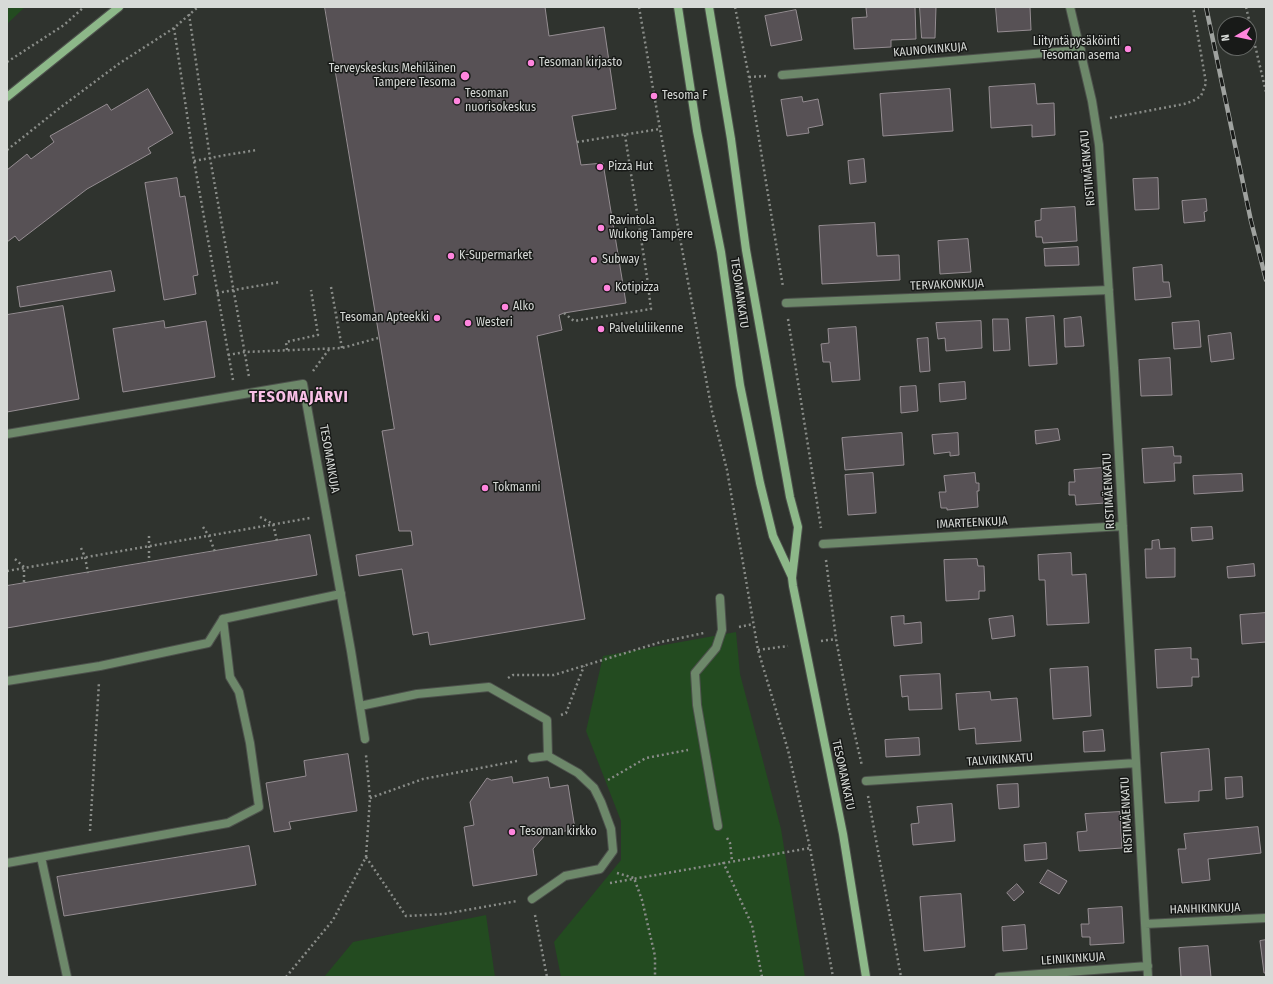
<!DOCTYPE html>
<meta charset="utf-8">
<style>
body{margin:0}
#map{position:relative;width:1273px;height:984px;overflow:hidden;background:#2f332e;font-family:"Fira Sans Condensed",sans-serif}
canvas{display:block}
.frame{position:absolute;inset:0;border:8px solid #d7dad7;pointer-events:none}
.north{position:absolute;left:1217px;top:16px;width:40px;height:40px;box-sizing:border-box;background:#181a18;border:1px solid #646764;border-radius:50%;rotate:261deg;font-size:11px;font-weight:700;line-height:16px;text-align:center;color:#d7dad7}
.north::after{content:'';display:block;margin:auto;width:14px;height:18px;background:#ff85de;clip-path:polygon(50% 0,100% 100%,50% 72%,0 100%)}
</style>
<div id="map">
<canvas width="1273" height="984"></canvas>
<div class="frame"></div>
<div class="north">N</div>
</div>
<script>
const context = document.querySelector('canvas').getContext('2d');
context.lineJoin = 'round';
function fill(path, color) {
  context.fillStyle = color;
  context.fill(path, 'evenodd');
}
function strokePath(path, color, width, dash) {
  context.strokeStyle = color;
  context.lineWidth = width;
  context.lineCap = dash ? 'butt' : 'round';
  context.setLineDash(dash || []);
  context.stroke(path);
}
function label(font, color, halo, rows, align = 'center') {
  context.font = font + ' "Fira Sans Condensed",sans-serif';
  context.lineWidth = 3;
  context.setLineDash([]);
  context.textBaseline = 'middle';
  context.strokeStyle = halo;
  context.fillStyle = color;
  for (const [text, x, y, turn = 0] of rows) {
    context.save();
    context.translate(x, y);
    context.rotate((+turn || 0) * Math.PI / 180);
    context.textAlign = isNaN(turn) ? turn : align;
    if (halo) context.strokeText(text, 0, 0);
    context.fillText(text, 0, 0);
    context.restore();
  }
}
fill(new Path2D(`
 M7,7H25L7,24Z
 M736,632L740,674L781,829L805,977H561L554,942L621,860V821L586,731L603,656Z
 M486,915L495,977H324L353,942Z`), '#234b20');
const building = new Path2D(`
 M325,7H545L549,36L604,27L616,109L572,116L581,165L603,163L626,303L564,313L559,315L562,330L537,336L585,619L430,645L428,632L413,635L402,569L359,576L356,555L413,545L411,531H399L382,431L394,429Z
 M915,7L916,39L891,40V47L854,49L852,18L867,17L866,8Z
 M920,7H936L935,38H922Z
 M996,7H1030L1031,30L998,32Z
 M796,10L802,40L771,46L765,16Z
 M1035,84L1037,104L1054,103L1055,135L1032,137V125L991,128L989,87Z
 M148,89L173,133L148,148L151,153L87,189L19,241L15,236L7,242V170L27,154L31,159L54,142L50,136L107,104L111,110Z
 M950,89L953,131L883,136L880,94Z
 M802,97L803,102L818,99L823,125L808,128L809,133L787,136L781,100Z
 M864,159L866,182L850,184L848,161Z
 M177,178L180,197L185,196L198,275L193,276L196,294L164,300L145,183Z
 M1158,178L1159,209L1135,210L1133,179Z
 M1206,199L1207,211L1204,212L1205,221L1184,223L1182,201Z
 M1075,207L1077,241L1043,243L1042,237H1036L1035,221L1041,220V209Z
 M875,223L877,256L899,255L900,280L822,284L819,226Z
 M968,239L971,272L940,274L938,241Z
 M1078,247L1079,265L1045,266L1044,249Z
 M1162,265L1163,282H1169L1171,297L1135,300L1133,268Z
 M111,271L115,291L20,307L17,287Z
 M63,306L79,399L7,412V315Z
 M1054,316L1057,364L1029,366L1026,318Z
 M1081,317L1084,346L1065,347L1064,319Z
 M993,319H1008L1010,350L994,351Z
 M164,321L165,328L206,321L215,377L123,392L113,329Z
 M981,321L982,348L946,351L945,338L938,339L936,323Z
 M1199,321L1201,347L1174,349L1172,323Z
 M856,327L860,380L832,382L830,362H823L821,344L829,343L828,329Z
 M1231,333L1234,359L1211,362L1208,336Z
 M928,338L930,371L920,372L917,339Z
 M1170,358L1172,395L1141,396L1139,360Z
 M965,382L966,399L940,402L939,384Z
 M916,386L918,411L901,413L900,387Z
 M1058,429L1060,440L1036,444L1035,431Z
 M902,433L904,465L845,470L842,438Z
 M958,433L959,455L950,456V452L934,454L932,435Z
 M1173,447L1174,456H1181V463H1174L1175,481L1144,483L1142,449Z
 M1102,468L1105,503L1076,505L1075,495H1069V482H1075L1074,470Z
 M873,473L876,513L848,515L845,475Z
 M975,473L976,483H979V491H977L978,507L947,510V508H941L939,492H946L944,476Z
 M1242,474L1243,491L1194,494L1193,476Z
 M1212,527L1213,539L1192,541L1191,528Z
 M310,535L317,575L7,628V586Z
 M1159,540L1160,549L1175,548V577L1146,578L1145,549H1152V541Z
 M1071,553L1072,575L1086,574L1089,623L1047,625L1045,580H1039L1038,555Z
 M977,559L978,566H984L985,591H979V599L946,601L944,560Z
 M1254,564L1255,576L1228,578L1227,567Z
 M1266,613V642L1242,644L1240,615Z
 M904,616V624L921,622L922,643L894,646L891,617Z
 M1013,616L1015,636L992,639L989,619Z
 M1191,648V659H1198L1199,677H1192V686L1157,688L1155,650Z
 M1088,667L1091,716L1053,719L1050,669Z
 M940,674L942,709L909,710L908,696L902,697L900,676Z
 M990,692L991,700L1017,698L1021,741L976,744L975,728L959,730L956,694Z
 M1103,730L1105,751L1084,752L1083,732Z
 M919,738L920,755L886,757L885,740Z
 M1209,749L1212,790L1199,791V801L1165,803L1161,753Z
 M348,754L357,811L289,822L291,829L274,832L266,783L306,776L304,761Z
 M512,777L513,783L548,777L550,788L568,785L575,829L545,835L533,849L537,875L473,886L464,827L474,825L470,802L487,778L491,780Z
 M1242,777L1243,797L1226,799L1225,778Z
 M1018,784L1019,807L999,809L997,785Z
 M952,804L955,841L913,845L911,824L919,823L917,807Z
 M1120,812L1122,848L1079,851L1077,832L1087,831L1085,814Z
 M1258,827L1261,853L1208,859L1210,880L1182,883L1178,849H1186L1184,834Z
 M1046,843L1047,859L1025,861L1024,845Z
 M249,846L256,885L64,916L57,877Z
 M1048,870L1067,881L1059,894L1040,883Z
 M1017,884L1024,892L1014,901L1007,893Z
 M961,894L965,947L924,951L920,897Z
 M1122,907L1124,943L1090,945V937H1082L1081,924H1089L1088,909Z
 M1025,925L1027,949L1003,951L1002,927Z
 M1266,940V973H1264L1260,941Z
 M1208,946L1211,977H1181L1179,948Z`);
fill(building, '#575155');
strokePath(building, '#958d92', 1);
const service = new Path2D(`
 M7,681L100,666L208,643L223,619
 M360,706L417,694L489,687L547,720L548,756L578,773L594,788L601,802L611,829L613,851L600,869L565,876L532,899
 M532,758L548,756
 M718,826L697,705L695,673L716,648L722,630L720,598
 M41,857L67,977
 M7,863L228,823L259,807L250,743L239,692L230,677L223,619L341,594`);
const minor = new Path2D(`
 M1070,7L1092,101L1099,145L1114,368L1148,977
 M782,75L1081,50
 M786,303L1109,290
 M7,434L303,384L351,651L365,739
 M823,544L1123,526
 M866,781L1136,763
 M1145,924L1266,918
 M999,977L1148,966`);
const secondary = new Path2D(`
 M678,7L697,131L721,252L740,385L760,483L773,536L792,577
 M709,7L731,139L746,250L790,497L798,527L792,578L793,586L843,834L866,977
 M7,97L119,7`);
strokePath(service, '#4d514c', 10);
strokePath(minor, '#4d514c', 10);
strokePath(secondary, '#4d514c', 10);
strokePath(new Path2D(`
 M639,7L660,129L700,347L712,411L727,470L758,650L788,750L810,848L833,977
 M735,7L749,77L783,287
 M1246,7L1266,92
 M189,14L210,158L249,377
 M174,28L194,161L233,380
 M7,62L64,25L84,7
 M749,77L767,76
 M1110,118L1184,104L1193,101L1201,96L1206,83L1193,7
 M577,142L660,129
 M7,150L61,107L120,63L174,28L198,7
 M194,161L226,155L257,150
 M331,287L342,348
 M217,293L280,282
 M564,313L574,321L651,309L647,277L625,135
 M788,319L821,528
 M287,350L286,342L318,335L311,290
 M228,355L245,352L342,348L378,338
 M313,371L330,348
 M260,517L273,524L277,541
 M203,527L209,536L215,552
 M149,536V562
 M81,548L85,557L88,573
 M15,559L24,567V583
 M826,560L836,639L849,709L862,766
 M7,571L310,518
 M739,627L753,624
 M821,641L836,639
 M758,650L788,646
 M508,678L513,675H554L661,642L704,633
 M561,715L566,713L584,666
 M608,780L646,758L688,750
 M868,796L901,977
 M370,798L423,779L517,761
 M90,831L99,682
 M575,835L595,832
 M727,838L730,843L732,861
 M366,857L406,916L444,914L517,901
 M723,862L752,925L762,977
 M617,873L634,878L642,900L655,956V977
 M610,883L810,848
 M535,915L547,977
 M286,977L333,920L366,857L370,798L366,755`), '#898c88', 2.5, [2, 3]);
strokePath(service, '#6d886a', 8);
strokePath(minor, '#6d886a', 8);
strokePath(secondary, '#8db889', 8);
const rail = new Path2D(`
 M1206,7L1251,221L1266,280`);
strokePath(rail, '#9fa29f', 4.5);
strokePath(rail, '#181a18', 3, [9]);
for (const [x, y, r, color] of [
 [1128,49,4,"#ff85de"],
 [531,63,4,"#ff85de"],
 [465,76,5,"#ff85de"],
 [654,96,4,"#ff85de"],
 [457,101,4,"#ff85de"],
 [600,167,4,"#ff85de"],
 [601,228,4,"#ff85de"],
 [451,256,4,"#ff85de"],
 [594,260,4,"#ff85de"],
 [607,288,4,"#ff85de"],
 [505,307,4,"#ff85de"],
 [437,318,4,"#ff85de"],
 [468,323,4,"#ff85de"],
 [601,329,4,"#ff85de"],
 [485,488,4,"#ff85de"],
 [512,832,4,"#ff85de"]
]) {
  const dot = new Path2D();
  dot.arc(x, y, r, 0, 2 * Math.PI);
  context.fillStyle = color;
  context.fill(dot);
  strokePath(dot, '#181a18', 1.5);
}
label('12px', '#d7dad7', '#181a18', [
 ["Liityntäpysäköinti",1120,42,"right"],
 ["Tesoman asema",1120,56,"right"],
 ["Tesoman kirjasto",539,63],
 ["Terveyskeskus Mehiläinen",456,69,"right"],
 ["Tampere Tesoma",456,83,"right"],
 ["Tesoman",465,94],
 ["nuorisokeskus",465,108],
 ["Tesoma F",662,96],
 ["Pizza Hut",608,167],
 ["Ravintola",609,221],
 ["Wukong Tampere",609,235],
 ["K-Supermarket",459,256],
 ["Subway",602,260],
 ["Kotipizza",615,288],
 ["Alko",513,307],
 ["Tesoman Apteekki",429,318,"right"],
 ["Westeri",476,323],
 ["Palveluliikenne",609,329],
 ["Tokmanni",493,488],
 ["Tesoman kirkko",520,832]
], 'left');
label('12px', '#d7dad7', '#181a18', [
 ["KAUNOKINKUJA",930,50,-5],
 ["RISTIMÄENKATU",1088,168,-95],
 ["TERVAKONKUJA",947,285,-2],
 ["TESOMANKATU",739,293,82],
 ["TESOMANKUJA",329,459,80],
 ["RISTIMÄENKATU",1109,491,-93],
 ["IMARTEENKUJA",972,523,-3],
 ["TALVIKINKATU",1000,760,-4],
 ["TESOMANKATU",843,775,78],
 ["RISTIMÄENKATU",1127,815,-93],
 ["HANHIKINKUJA",1205,909,-2],
 ["LEINIKINKUJA",1073,959,-4]
]);
context.letterSpacing = '1px';
label('bold 16px', '#f9c1e7', '#181a18', [
 ["TESOMAJÄRVI",299,398]
]);
context.letterSpacing = '0px';
</script>
